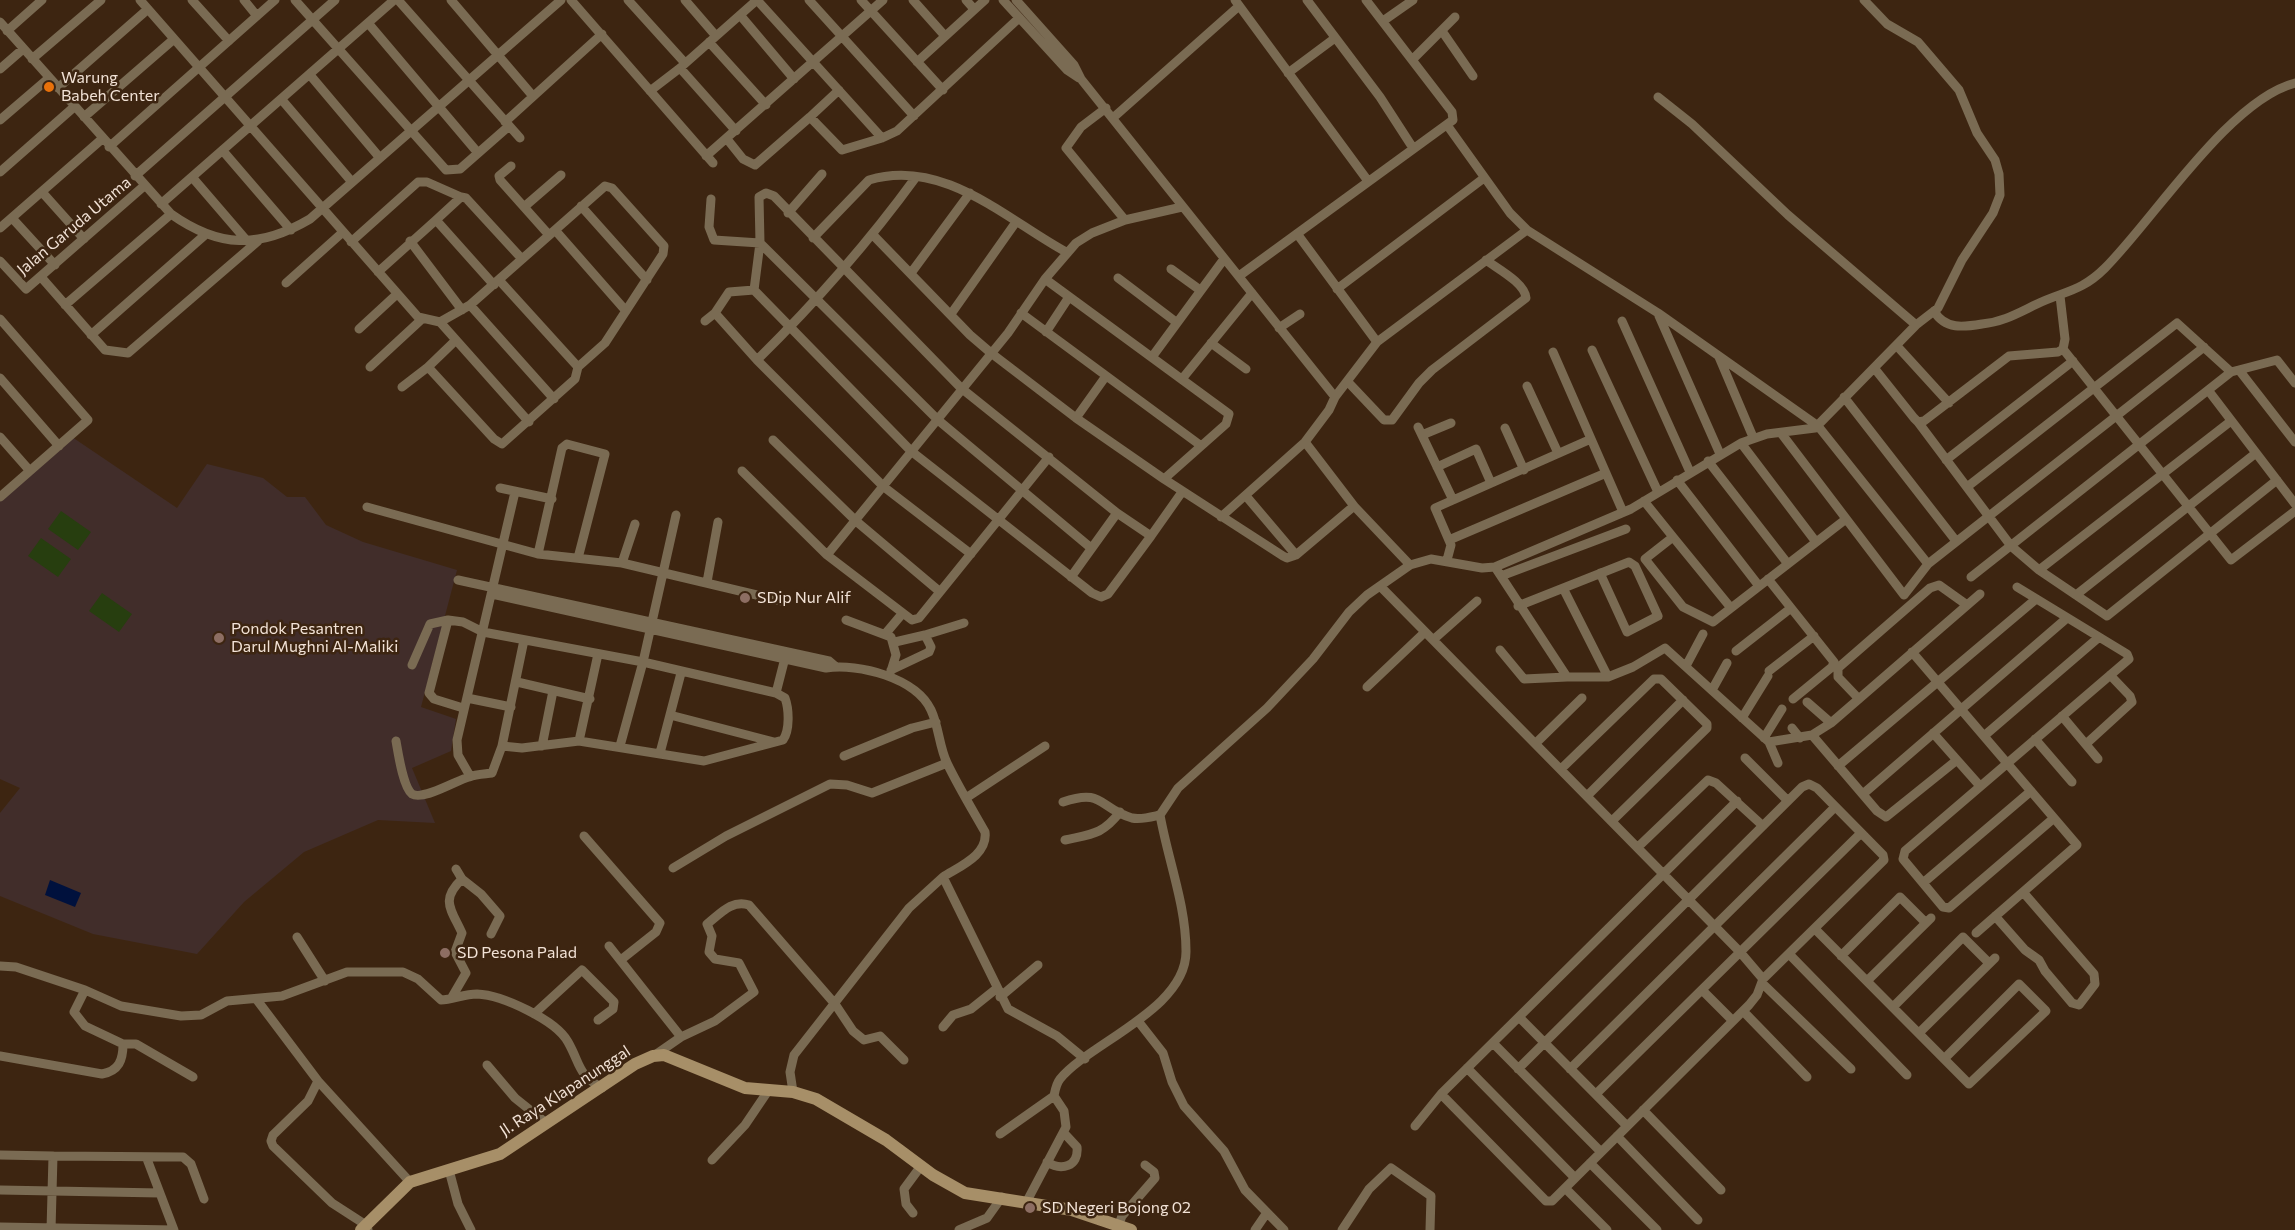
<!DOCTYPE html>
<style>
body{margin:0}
canvas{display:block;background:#3d2511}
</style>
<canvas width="2295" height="1230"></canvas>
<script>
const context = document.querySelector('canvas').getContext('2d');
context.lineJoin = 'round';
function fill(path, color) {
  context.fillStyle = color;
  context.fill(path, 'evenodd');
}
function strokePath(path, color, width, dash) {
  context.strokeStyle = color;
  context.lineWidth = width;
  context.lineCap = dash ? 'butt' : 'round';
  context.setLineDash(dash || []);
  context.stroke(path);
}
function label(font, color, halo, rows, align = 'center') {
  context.font = font + ' Commissioner,sans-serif';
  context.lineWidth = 5;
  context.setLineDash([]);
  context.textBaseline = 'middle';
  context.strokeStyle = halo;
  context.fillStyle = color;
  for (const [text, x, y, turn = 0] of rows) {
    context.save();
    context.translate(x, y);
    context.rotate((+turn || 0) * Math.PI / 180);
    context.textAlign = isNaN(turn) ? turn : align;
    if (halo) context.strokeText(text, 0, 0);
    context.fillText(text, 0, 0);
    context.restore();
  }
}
fill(new Path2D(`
 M72,437L177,508L207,464L263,478L287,497H305L326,525L363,542L457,570L421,707L456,719L451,751L412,768L435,823L378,820L304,852L244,902L197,954L93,934L0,896V813L20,788L0,779V499Z`), '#412d2a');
fill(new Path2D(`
 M61,511L91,532L78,550L48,529Z
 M41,538L71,559L58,577L28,556Z
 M102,593L132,614L119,632L89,611Z`), '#273e0f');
fill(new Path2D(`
 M50,880L81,893L75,907L45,895Z`), '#00113d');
strokePath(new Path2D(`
 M140,0L418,317L440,322L470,305L605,186L612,188L664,246L663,254L605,343L578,367L575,379L502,444L494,439L428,367L456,340
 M192,0L229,41
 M244,0L257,16
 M295,0L446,170L460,169L509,126
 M398,0L520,138
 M451,0L532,95
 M571,0L713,163
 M628,0L685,63
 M685,0L716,36
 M757,0L882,138
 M809,0L914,116
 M861,0L943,90
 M913,0L945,36
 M966,0L974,9
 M1003,0L1067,70L1079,78
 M1016,0L1074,65L1081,79L1335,397
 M1235,0L1368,181
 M1307,0L1380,97L1413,148
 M740,15L794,79
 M1383,21L1413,0
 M0,22L171,214C219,248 259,249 310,219L561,0
 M368,23L478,153
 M7,31L42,0
 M1442,31L1473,76
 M709,42L766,105
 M32,59L101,0
 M1413,59L1455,17
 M917,62L985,0
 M680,68L736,131
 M0,69L23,49
 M1288,73L1335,38
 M310,75L380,158
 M58,88L148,9
 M650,91L680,68L757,0
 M1658,97L1692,124L1788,215L1916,325
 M282,100L352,182
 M1106,108L1081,127L1066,148L1125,220
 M84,117L174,39
 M810,117L839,90
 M1114,117L1239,6
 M0,120L49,78
 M505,122L602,34
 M1447,125L1510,213L1527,230L1658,313L1818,426L1928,564
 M727,139L743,159L755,165L810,117L842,150L882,138L897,131L1019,18
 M109,147L275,0
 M223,151L291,230
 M706,156L883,0
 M511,166L499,176L500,180L549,235
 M0,172L74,107
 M135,176L335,0
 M192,177L247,241
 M42,192L84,239
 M461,197L466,198L522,259
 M711,199L709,227L714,240L760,243L938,420L1091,548
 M161,204L394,0
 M581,206L647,280
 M524,207L561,175
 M788,213L822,174
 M12,218L55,265
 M0,228L102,139
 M555,230L626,311
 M1298,235L1377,342
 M874,236L970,335L991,353L1076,418L1164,479L1283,556L1287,558L1296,555L1354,506
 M813,238L869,180C943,157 1007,220 1066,252
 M410,241L462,310
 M351,242L418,182H427L461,197L436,220
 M0,261L26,289L144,186
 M1171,269L1200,290
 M378,272L436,220L494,285
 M911,273L970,193
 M1239,276L1453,120L1452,112L1366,0
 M41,277L105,350L128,353L258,241
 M1118,278L1176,322
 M1045,279L1229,414L1226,424L1164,479
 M499,280L578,367
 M286,283L343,232
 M1337,289L1484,178
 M65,305L171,214
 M470,305L554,399
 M1934,311C1945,330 1964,327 1982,324C2003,322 2018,313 2037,304C2064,291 2081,292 2105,268C2154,219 2229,100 2295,83
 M715,313L757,360L884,487L971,554
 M1021,313L1200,445
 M951,314L1016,222
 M1659,316L1720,454
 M0,319L88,420L0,497
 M705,321L715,313L729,292L754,290L911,451L1092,593L1101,597L1108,594L1151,536L1117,513L961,388L774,196L766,193L759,197L760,243L754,290
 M1622,321L1690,472
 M440,322L529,422
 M1279,328L1300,314
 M359,329L397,294
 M1046,332L1069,297
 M91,335L206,234
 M1211,343L1246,369
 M1897,346L1949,403
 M2063,349L2231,560L2295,511
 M1592,350L1658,492
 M1553,352L1623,512
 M1152,357L1224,259
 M1719,357L1753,437
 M757,360C815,303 868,243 916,177
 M370,367L422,319
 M1875,369L1914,418L1918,422L1924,421L2009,356L2058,352L2063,349L2065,339L2060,296
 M2239,370L2295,442
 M0,378L59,446
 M1182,379L1252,293
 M1348,382L1384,420H1392L1419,383L1432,370L1526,298C1525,283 1498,269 1486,260
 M1527,386L1558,453
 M402,387L428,367
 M2208,390L2295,504
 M1844,397L1956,541
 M1076,418L1106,376
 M1918,422L2011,546L2039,570L2107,616L2277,480
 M1418,427L1453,500
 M1505,428L1524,470
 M1781,433L1904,595L1928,564L2204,347
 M1422,435L1451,423
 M0,437L30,471
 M773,440L856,521L939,591
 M1305,442L1354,506L1410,565
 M1741,443L1816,542
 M1946,460L2073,361
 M1708,461L1788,564
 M1437,467L1476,449L1491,483
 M742,471L827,555L912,620L919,618L1049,457
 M1677,480L1759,586
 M1967,487L2177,323L2231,372
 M500,488L552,499
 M1246,496L1296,555
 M1644,501L1673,537L1645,559L1683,607L1713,622L1846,519
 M367,507L538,554L622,563L782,601
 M1221,517L1305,442L1329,410L1335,397L1377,342L1527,230
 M1151,536L1182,492
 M1673,537L1731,608
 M1449,540L1606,473
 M538,554L562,448L567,444L605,454L578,558
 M827,555L1008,333L1045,279L1076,243L1092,233L1125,220L1182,207
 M1447,560L1451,545L1435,508L1591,439
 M622,563L635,524
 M1495,567L1567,677H1608L1633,667L1665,648L1769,742L1812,735L1831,723L1980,594
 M2039,570L2231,421
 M1501,576L1626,529
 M1071,577L1117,513
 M1971,577L2231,372L2277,360L2295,383
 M1768,579L1834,662L1832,667L1793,699
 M458,580L829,661L836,667
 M707,582L718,522
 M1380,586L1740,952L1763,979L1757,995L1749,1005L1552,1201H1546L1441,1094
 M2017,587L2127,654L2129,659L1905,851L1903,859L1943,907L1949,908L2054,818
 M1563,588L1608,677
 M492,594L826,668C859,663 916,678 931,710C939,727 939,746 947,763C958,786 972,809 985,832C988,855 960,866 943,877L1008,1009L1057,1036L1085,1059
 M2076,595L2256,453
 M1518,606L1629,562L1635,566L1658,616L1627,632L1600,573
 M846,620L891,637L896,655L891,671
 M886,633L902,614
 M1433,640L1477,601
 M895,642L925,635
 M1500,650L1524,679L1567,677
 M1736,651L1791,608
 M1912,652L2077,845L1976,933
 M412,665L430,624L448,620
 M1686,666L1703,634
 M891,670L929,652L931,647L925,635L964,623
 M1769,671L1814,636
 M517,682L590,699
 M1367,687L1425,632
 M1712,690L1727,663
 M776,693L786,654
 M467,698L511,707
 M1859,699L1838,677V668L1930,588L1939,585L1967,605
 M1807,702L1831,723
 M463,708L434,699L429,693L448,620L463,622L483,632L643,662L776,693L785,698C789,709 790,730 783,740L704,761L579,741L522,748L502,746
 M670,715L774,742
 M2062,716L2098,759
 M1742,718L1768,676
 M1792,728L1800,738
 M1933,733L1980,786
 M1812,735L1877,811L1886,817L1957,760
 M1984,736L2098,638
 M1764,738L1782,709
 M2035,739L2072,782
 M396,741C398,752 403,787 412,794C423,801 457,780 469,777C476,774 485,774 492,773L502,746L524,640
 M579,741L598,654
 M1769,742L1778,763
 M1536,743L1582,698
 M2086,744L2132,702L2130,696L2110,675
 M542,746L553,691
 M620,746L643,662L676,515
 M660,753L681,673
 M844,756L912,728L936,722
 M1745,758L1788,801
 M1838,766L2036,599
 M1561,769L1654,679H1661L1707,724V728L1612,821
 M470,776L458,755L457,740L515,492
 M1863,794L2067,618
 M1587,796L1683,700
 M966,798L1045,746
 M1063,802C1104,788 1098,808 1132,818C1141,820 1151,817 1160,815
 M584,836L660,923L656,932L622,959
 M1065,840C1092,834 1102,835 1120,812
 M1638,847L1708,780L1716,783L1763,826
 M673,868L726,836L830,784L847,785L872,793L947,763
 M462,879L481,894L500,916L491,934
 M1923,883L2031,791
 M1995,916L2025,950L2039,960L2045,971L2072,1003L2079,1005L2095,984L2094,974L2023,892
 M1816,930L1969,1084L2046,1011L2019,984L1944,1059
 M297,937L325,981
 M609,946L681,1037
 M1790,955L1907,1075
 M1841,956L1900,897L1926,923
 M0,966L16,967L85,990L121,1006L181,1016L201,1015L227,1001L282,996L347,972H403L418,979L441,1000C452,1000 464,994 477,994C502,995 556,1020 568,1042C581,1065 577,1074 602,1088
 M1867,981L1931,918
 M1763,984L1851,1069
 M1702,990L1733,1021
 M452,997L466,973L455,952L462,933C451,909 440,900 462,879L456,869
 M1000,997L1038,965
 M257,1000L318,1081L308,1101L273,1135L271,1141L273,1146L332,1203L366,1225L368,1230
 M1893,1007L1963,937L1989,963
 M1743,1011L1807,1077
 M534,1014L582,970L614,1002L613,1009L598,1020
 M1519,1017L1627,1126
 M1138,1021L1163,1053L1172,1082L1184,1106L1224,1151L1245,1190L1284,1230
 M943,1027L953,1015L971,1009L996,989
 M1919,1033L1995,958
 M1493,1043L1601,1152
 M123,1044H136L193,1077
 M655,1055L681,1037L715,1021L754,992L739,963L715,959L709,952L712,936L707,924C720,914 732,899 749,905L835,1004L853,1031L864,1040L880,1036L904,1060
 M0,1056L102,1074C119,1071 123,1060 123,1044L85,1026L74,1012L85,990
 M487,1065L515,1098L545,1122
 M1467,1068L1575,1178
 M1518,1069L1802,787L1809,784L1817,788L1883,855L1884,860L1763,979
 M1570,1069L1835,807
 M318,1081L410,1182
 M793,1092L790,1072L794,1055L909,908L943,877
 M1596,1094L1861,833
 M1643,1110L1721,1190
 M1415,1126L1441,1094L1737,801
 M1000,1134L1054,1096
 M1617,1136L1698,1220
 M0,1155L53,1156L51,1230
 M53,1156L183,1157L191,1164L204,1199
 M712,1160L745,1125L768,1091
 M1047,1162C1061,1171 1079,1167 1077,1147L1064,1133
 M1590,1163L1657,1230
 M449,1170L458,1204L471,1230
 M1565,1188L1607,1230
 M0,1190L160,1193
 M1027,1201L1066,1127L1064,1111L1054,1096C1055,1091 1056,1084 1060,1079C1089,1043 1187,1009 1186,951C1186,905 1168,860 1160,815L1178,788L1267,708L1313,659L1349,612L1367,595L1410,565L1431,559L1482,568L1495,567L1631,509L1741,443L1767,434L1815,428L1916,325L1938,308L1962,260L1993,213L2000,195L1999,174L1995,160L1977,133L1959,90L1918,42L1887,24L1864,0
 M913,1213L906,1204L904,1189L921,1166
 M1119,1224L1122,1216L1155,1178L1154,1172L1145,1165
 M0,1227L174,1230L147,1159
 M959,1230L987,1218L1002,1197
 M1255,1230L1266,1214
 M1342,1230L1369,1189L1391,1168L1431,1196L1430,1230`), '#7a6b53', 9);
strokePath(new Path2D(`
 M361,1230L410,1182L500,1154L635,1064L653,1056L664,1055L745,1088L793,1092L816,1099L886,1140L933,1175L965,1193L1072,1210L1131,1230`), '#a78f68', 12);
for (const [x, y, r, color] of [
 [49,87,6,"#e8710a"],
 [745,598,6,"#8d6e63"],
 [219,638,6,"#8d6e63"],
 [445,953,6,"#8d6e63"],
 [1030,1208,6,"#8d6e63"]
]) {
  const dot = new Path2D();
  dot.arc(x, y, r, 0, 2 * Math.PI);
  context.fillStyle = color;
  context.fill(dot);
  strokePath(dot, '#3d2511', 2);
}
label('16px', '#f2e2d6', '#3d2511', [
 ["Warung",61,78],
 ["Babeh Center",61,96],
 ["SDip Nur Alif",757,598],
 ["Pondok Pesantren",231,629],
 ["Darul Mughni Al-Maliki",231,647],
 ["SD Pesona Palad",457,953],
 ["SD Negeri Bojong 02",1042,1208]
], 'left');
label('16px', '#f2e2d6', '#3d2511', [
 ["Jalan Garuda Utama",74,226,-40],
 ["Jl. Raya Klapanunggal",565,1091,-33]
]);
</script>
